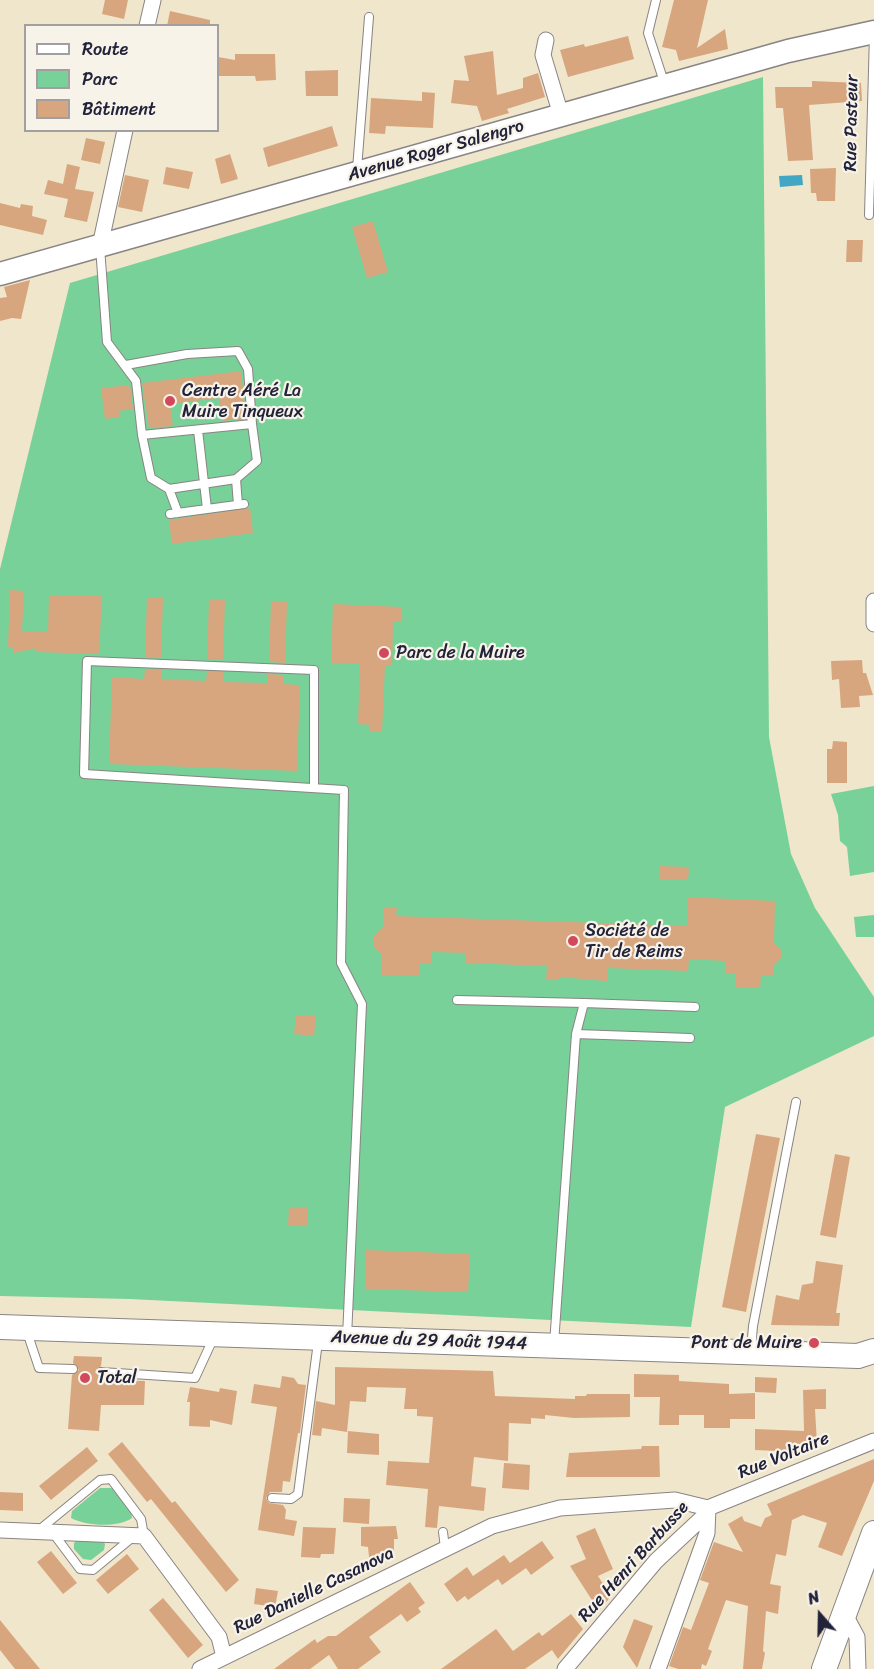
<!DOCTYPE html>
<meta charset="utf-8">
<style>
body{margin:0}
#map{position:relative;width:874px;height:1669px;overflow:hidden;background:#f0e6cc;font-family:Sriracha,sans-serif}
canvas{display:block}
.legend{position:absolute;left:24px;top:24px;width:195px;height:108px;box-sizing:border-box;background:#f7f3e8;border:2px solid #a29fa3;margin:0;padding:8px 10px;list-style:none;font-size:18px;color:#22223b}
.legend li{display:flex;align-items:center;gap:12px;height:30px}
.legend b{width:30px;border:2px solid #a29fa3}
.north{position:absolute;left:790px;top:1585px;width:60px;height:60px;-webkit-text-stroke:4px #f7f3e8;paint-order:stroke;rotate:340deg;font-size:16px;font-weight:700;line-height:24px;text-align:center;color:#22223b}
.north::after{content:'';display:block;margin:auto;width:21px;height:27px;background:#22223b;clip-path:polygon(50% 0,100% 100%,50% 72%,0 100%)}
</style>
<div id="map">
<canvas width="874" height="1669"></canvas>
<ul class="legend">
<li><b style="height:8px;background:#fff"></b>Route</li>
<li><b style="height:16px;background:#77d198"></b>Parc</li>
<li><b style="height:16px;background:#d8a67e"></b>Bâtiment</li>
</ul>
<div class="north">N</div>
</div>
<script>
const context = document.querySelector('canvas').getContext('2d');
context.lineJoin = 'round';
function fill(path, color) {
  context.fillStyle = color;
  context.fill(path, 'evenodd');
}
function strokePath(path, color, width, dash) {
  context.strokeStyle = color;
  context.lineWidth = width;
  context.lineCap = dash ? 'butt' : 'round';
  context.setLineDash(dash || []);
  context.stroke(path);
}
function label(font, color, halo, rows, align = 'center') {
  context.font = font + ' Sriracha,sans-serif';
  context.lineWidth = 4.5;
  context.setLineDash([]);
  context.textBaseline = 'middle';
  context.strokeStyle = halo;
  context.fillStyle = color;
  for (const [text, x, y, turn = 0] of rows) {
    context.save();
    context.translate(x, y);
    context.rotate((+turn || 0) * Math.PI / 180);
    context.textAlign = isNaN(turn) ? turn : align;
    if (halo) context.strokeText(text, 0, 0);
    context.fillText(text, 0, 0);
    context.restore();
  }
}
fill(new Path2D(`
 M763,77L769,737L791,854L815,908L874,997V1036L725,1107L691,1327L130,1299L0,1296V569L70,283Z
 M874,786V872L850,876L847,847L840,841L838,815L831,794Z
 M874,915V937H856L854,917Z
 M100,1488H113L131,1510L132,1518C118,1528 86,1526 71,1518L72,1511Z
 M79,1539H101L105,1544L104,1550L91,1560L83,1559L74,1549V1543Z`), '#77d198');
fill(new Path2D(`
 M802,175L803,185L780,187L779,176Z`), '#43a7c3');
fill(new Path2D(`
 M105,0H128L124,19L102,14Z
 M674,0H708L697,48L725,29L728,49L679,61L676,50L662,47Z
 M170,11L210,20V26H167Z
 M628,36L634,59L568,77L560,50L584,44L585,47Z
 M493,51L497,95L523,88V78L538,73L545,97L507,109L509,113L482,121L477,106L451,103L454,80L469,81L464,56Z
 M235,54H275L276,80L256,81L255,76H218V57L235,60Z
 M338,70V96H306L305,71Z
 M812,81L861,83L862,101L809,105L813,160L788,161L783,108H776L775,87H812Z
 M422,92L435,93L433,128L386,126L385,134L369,133L371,98L422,101Z
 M332,126L338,146L268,167L263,148Z
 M86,138L105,142L100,164L81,160Z
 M230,154L238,179L221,184L215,159Z
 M67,164L80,167L75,189L94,192L87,222L64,217L68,199L44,194L48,180L63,184Z
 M166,167L193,172L189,189L163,184Z
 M836,168L835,201H817L816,193H811L810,169Z
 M125,175L149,180L142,212L118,207Z
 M0,203L20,208L21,204L33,206L32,216L47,220L43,235L0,225Z
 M373,221L388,272L367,278L352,227Z
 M847,240H863L862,262H846Z
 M30,280L21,319L12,318L0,321V298L7,297L4,287Z
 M241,371L246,418L223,421L219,398L170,404L173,426L149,428L142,383Z
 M130,385L133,409L119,411L120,417L105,419L101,388Z
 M250,508L253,533L172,544L169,520Z
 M10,590L24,591L22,631L48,632L49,595L102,596L99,654L36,652V648L14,653L13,648H8Z
 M147,597L163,598L161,658L145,657Z
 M209,599L225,600L223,660H207Z
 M271,601L287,602L285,663L269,662Z
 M333,604L401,607V622H393L392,665H385L382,732H370V725L358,724L360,664L331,663Z
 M862,660L863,673H866L873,695L859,696L860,707L841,708L839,679L832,680L831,661Z
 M145,669L161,670V679L206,681L207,672H223V682L268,683V674L284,675V684L300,685L297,771L109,764L112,677L144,679Z
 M833,741L847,742V783H827V749H832Z
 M660,866L689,867L688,880L659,879Z
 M688,897L775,901L774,943L781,950V958L774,965L773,975H761L760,988L736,987V973H725V961L689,959L688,971L608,968L607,981L560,977V980H546L547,966L466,963V953L432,952V964H419V976L382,975V955L373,946V937L383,927L384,907L397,908L396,916L687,926Z
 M296,1015L316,1016L314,1036L294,1034Z
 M756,1134L780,1138L746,1312L722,1307Z
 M835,1154L850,1157L836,1238L820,1235Z
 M289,1207L308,1208V1226H288Z
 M366,1250L470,1254L468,1292L366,1289Z
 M816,1261L843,1265L836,1313H840L839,1326L771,1325L776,1295L799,1300L802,1285L813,1283Z
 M74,1356L102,1357L101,1366L95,1372L101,1380L145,1381L144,1405H101L99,1431L68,1429L72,1375L79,1370L73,1363Z
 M335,1367L493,1371L495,1396L575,1399V1396H586L587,1394H630V1417L574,1418L545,1415V1419L531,1418V1424L509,1423L508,1461L474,1457L471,1486L486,1488L484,1511L439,1506L437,1528L425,1527L428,1489L386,1485L388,1461L429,1463L433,1417L417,1416V1409H404L406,1388L367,1387L366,1402L350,1401L347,1432L322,1428L321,1436L312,1435L316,1401L335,1405Z
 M634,1374L679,1375V1381L729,1384V1394L755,1393V1419H730V1428H704V1415H679V1425H659L660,1397H634Z
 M282,1376L294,1378L298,1384L306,1385L300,1433H298L290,1482L283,1481L282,1492H270L266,1498L269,1503L283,1505L286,1510L285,1519L297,1521L294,1536L258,1530L277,1407L251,1403L254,1384L280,1388Z
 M755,1377L777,1378L776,1393L755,1392Z
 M190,1387L219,1392L220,1388L237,1391L232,1425L210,1420V1427L189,1426L190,1402H187Z
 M826,1389V1409H815L817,1444L799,1445L800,1452L755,1450V1429L804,1431L803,1390Z
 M348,1431L379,1434V1455L347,1453Z
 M122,1442L172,1503L175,1501L239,1580L226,1592L151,1499L147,1502L108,1454Z
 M642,1446H659L660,1477H566L569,1453L641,1449Z
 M87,1447L98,1461L51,1500L39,1486Z
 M874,1459V1481L842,1556L818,1547L827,1523L803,1515L792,1520L786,1556L776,1554L770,1584L781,1586L778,1614L766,1611L763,1651L765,1653L762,1669H743L748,1606L726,1600L708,1649L712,1651L706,1666L702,1664L701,1669H678L669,1666L683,1627L691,1630L709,1583L700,1580L714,1542L743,1552L728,1524L742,1516L744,1521L761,1527L765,1518L772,1515L767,1504Z
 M504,1463L530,1465L529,1490L502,1488Z
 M0,1492L23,1493V1511L0,1510Z
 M344,1498L370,1499L369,1524L343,1522Z
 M396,1526L398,1539H394V1558L370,1567L368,1547L361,1546V1527Z
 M303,1527L336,1528L334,1554H321L320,1558L301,1557Z
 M595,1528L613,1569L598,1576L611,1596L599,1611L570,1566L586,1559L576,1536Z
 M542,1541L554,1558L531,1575L526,1568L502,1585L498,1579L468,1600L465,1596L457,1602L444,1584L467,1567L473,1576L504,1555L510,1563Z
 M51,1551L77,1583L63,1594L37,1562Z
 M127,1554L139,1569L108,1594L96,1580Z
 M410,1582L425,1603L418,1608L421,1612L407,1622L401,1614L369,1637L381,1652L358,1669H338L329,1655L310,1669H274L315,1639L317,1643L328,1636H336Z
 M256,1588L278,1591L275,1607L254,1604Z
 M163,1598L203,1645L188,1658L149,1610Z
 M571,1614L583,1629L558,1659L552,1650L525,1669H441L496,1629L513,1651L539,1632L542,1636Z
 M634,1619L653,1626L637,1668L623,1647Z
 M0,1620L21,1646L40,1669H15L0,1650Z`), '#d8a67e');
const lane = new Path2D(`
 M656,0L648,33L665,85
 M357,169L369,17
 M869,215L874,34
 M100,247L107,342L136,381L142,435L252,424L248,369L238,351L187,354L126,365
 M198,430L207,509
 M142,435L151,478L169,489L236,479L257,461L252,424
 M236,479L238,505
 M169,489L178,513
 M170,514L244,504
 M314,788V670L87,661L84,774L344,790L341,963L362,1004L347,1337
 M457,1000L584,1003
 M576,1034L584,1003L695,1007
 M27,1332L39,1368L73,1369
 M554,1344L576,1034L690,1038
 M751,1350L753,1326L796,1102
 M101,1372L195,1378L213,1339
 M272,1498L291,1499L298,1494L318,1342
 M39,1530L100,1480L111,1479L141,1519L144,1536
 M443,1532L445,1548
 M53,1533L80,1569L93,1570L133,1537`);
const street = new Path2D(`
 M147,26L153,0
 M546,40L543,55L561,115
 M100,246L125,130
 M874,601V624
 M708,1508L874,1441
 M0,1530L144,1536L219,1637L224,1657
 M844,1613L857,1637L858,1669
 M200,1669L492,1526L560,1508L675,1500L708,1508
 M565,1669L656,1561L702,1518L708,1508
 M658,1669L707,1533L708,1508`);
const secondary = new Path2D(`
 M0,274L788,51L874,32`);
const primary = new Path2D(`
 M0,1327L858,1356L874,1351
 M824,1669L874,1533`);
strokePath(lane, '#898484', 10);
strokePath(street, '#898484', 17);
strokePath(secondary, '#898484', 25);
strokePath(primary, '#898484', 26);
strokePath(lane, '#fff', 8);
strokePath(street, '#fff', 15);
strokePath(secondary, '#fff', 22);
strokePath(primary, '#fff', 24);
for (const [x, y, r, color] of [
 [170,401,6,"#d1495b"],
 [384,653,6,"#d1495b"],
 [573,941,6,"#d1495b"],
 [814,1343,6,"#d1495b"],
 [85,1378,6,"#d1495b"]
]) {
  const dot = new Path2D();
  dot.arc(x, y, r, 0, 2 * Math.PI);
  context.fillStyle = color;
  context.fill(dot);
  strokePath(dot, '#f7f3e8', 2);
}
label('18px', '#22223b', '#f7f3e8', [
 ["Rue Pasteur",852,123,-89],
 ["Avenue Roger Salengro",436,151,-16],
 ["Avenue du 29 Août 1944",429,1341,2],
 ["Rue Voltaire",784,1456,-22],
 ["Rue Henri Barbusse",634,1562,-48],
 ["Rue Danielle Casanova",314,1591,-26]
]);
label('18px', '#22223b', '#f7f3e8', [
 ["Centre Aéré La",182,391],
 ["Muire Tinqueux",182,412],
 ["Parc de la Muire",396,653],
 ["Société de",585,931],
 ["Tir de Reims",585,952],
 ["Pont de Muire",802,1343,"right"],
 ["Total",97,1378]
], 'left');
</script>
